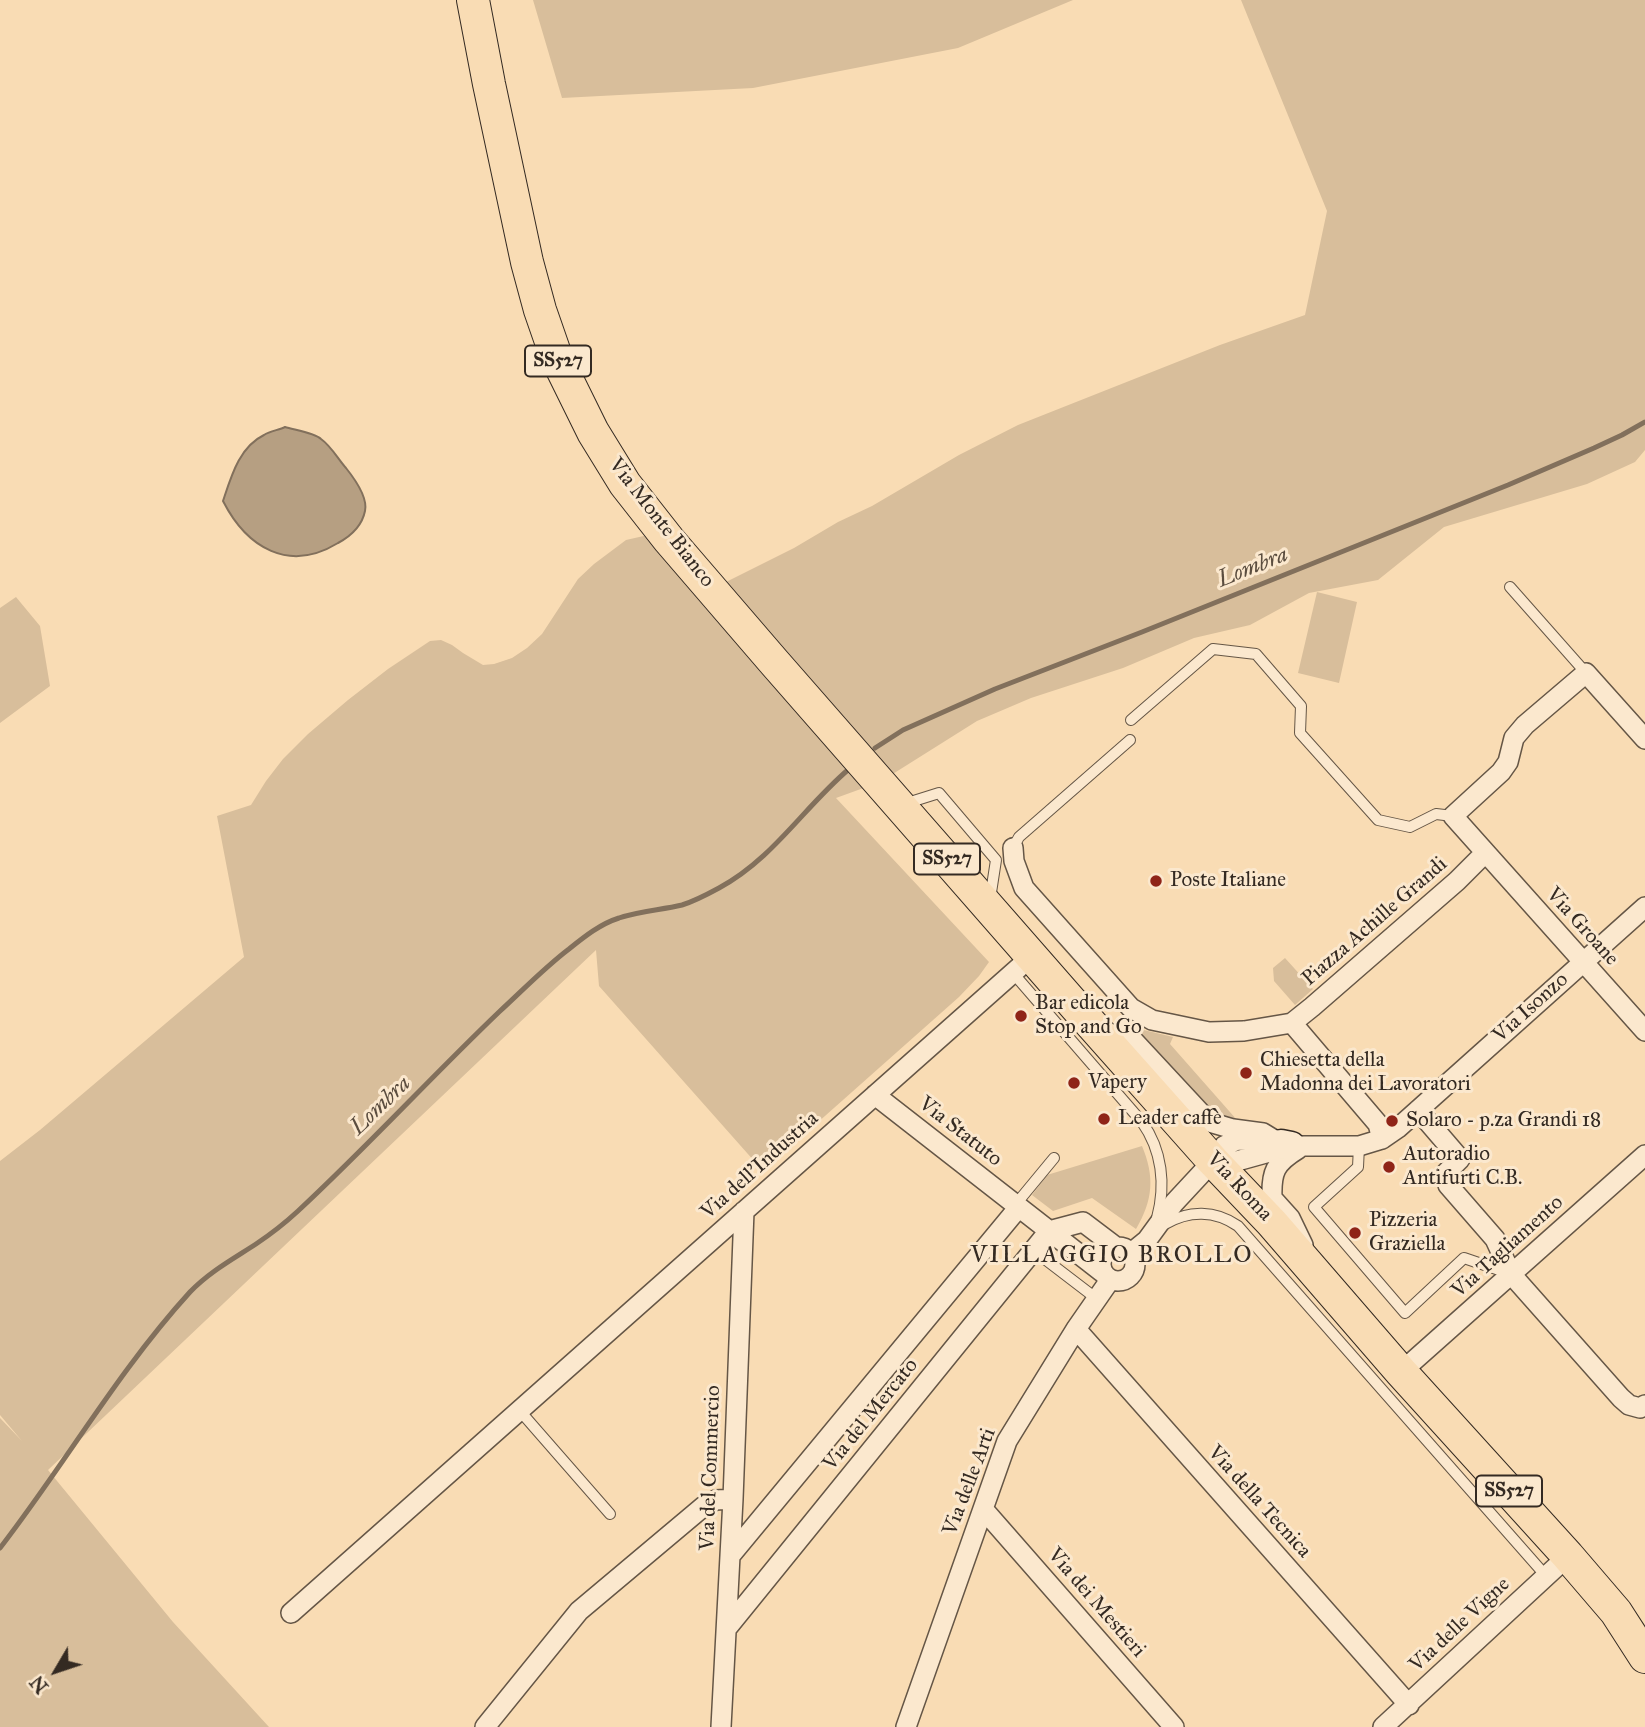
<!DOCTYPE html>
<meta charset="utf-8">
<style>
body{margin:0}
#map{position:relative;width:1645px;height:1727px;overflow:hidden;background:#f9dcb4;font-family:"IM FELL Great Primer",serif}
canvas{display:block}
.north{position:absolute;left:21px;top:1636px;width:70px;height:70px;-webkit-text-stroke:5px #fbe8ce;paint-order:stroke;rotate:231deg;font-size:19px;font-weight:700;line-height:28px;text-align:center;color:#342a22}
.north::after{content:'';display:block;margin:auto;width:24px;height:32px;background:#342a22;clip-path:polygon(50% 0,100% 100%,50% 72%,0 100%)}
</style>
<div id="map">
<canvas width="1645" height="1727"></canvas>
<div class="north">N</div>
</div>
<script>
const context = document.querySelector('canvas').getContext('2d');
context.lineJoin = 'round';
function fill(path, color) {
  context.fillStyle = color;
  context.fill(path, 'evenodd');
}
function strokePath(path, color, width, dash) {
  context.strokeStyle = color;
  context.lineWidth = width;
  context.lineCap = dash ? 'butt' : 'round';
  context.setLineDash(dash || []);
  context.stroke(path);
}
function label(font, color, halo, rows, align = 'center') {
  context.font = font + ' "IM FELL Great Primer",serif';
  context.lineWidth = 6;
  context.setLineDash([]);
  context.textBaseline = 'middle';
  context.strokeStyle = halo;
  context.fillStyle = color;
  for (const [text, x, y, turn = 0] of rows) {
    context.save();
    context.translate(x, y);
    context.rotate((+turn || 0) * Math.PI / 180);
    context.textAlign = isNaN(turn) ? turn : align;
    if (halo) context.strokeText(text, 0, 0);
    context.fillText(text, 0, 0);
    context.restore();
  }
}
fill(new Path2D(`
 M533,0H1073L958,48L753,88L562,98Z
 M1241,0H1645V450L1635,462L1587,484L1444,527L1378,580L1309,593L1250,625L1194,638L1123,668L1031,698L977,721L880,782L836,798L989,962L979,976L959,997L763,1171L599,986L596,950L48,1470L173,1622L269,1727H0V1418L22,1441L0,1415V1161L40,1130L244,957L217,816L251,805L266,781L283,759L308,734L348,700L388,669L430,641L441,640L452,645L463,653L483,665L494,664L512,658L527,648L542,634L578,579L594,564L626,540L648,535L672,558L696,547L724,583L794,548L838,522L872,506L959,455L1018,425L1220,345L1305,315L1327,211Z
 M1317,592L1357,602L1339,683L1298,673Z
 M16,597L40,626L50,686L0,723V608Z
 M1285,958L1313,989L1295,1005L1274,981L1273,968Z
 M1131,1027L1173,1037L1170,1044L1237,1120L1215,1114L1198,1103Z
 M1142,1146C1155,1177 1153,1200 1136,1229L1092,1198L1053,1211L1032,1195L1047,1175Z`), '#d8be9b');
const water = new Path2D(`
 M285,427C295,430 315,433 321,439C331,446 338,459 346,468C354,478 368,497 365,511C362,526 351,536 338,543C289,573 247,548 223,501C231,477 239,447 264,435C270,431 279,430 285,427Z`);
fill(water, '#b69f82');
strokePath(water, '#82705c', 2);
strokePath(new Path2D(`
 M875,748L903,730L995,689L1142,632L1508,485L1594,448L1622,435L1645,422
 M0,1548C65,1464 118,1371 190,1292C209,1272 233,1259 256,1244C271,1234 285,1223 298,1211C367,1147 431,1077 499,1012C522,991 544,968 569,949C584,937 600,924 619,918C639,911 661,910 682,905C695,901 708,894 719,888C773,859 804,807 849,769`), '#82705c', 5);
const lane = new Path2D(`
 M1510,587L1586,673
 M1131,720L1213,649L1256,654L1301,706L1300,733L1378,820L1410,827L1436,814L1453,816
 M904,804L939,793L996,860L990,899
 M1013,848L1019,837L1130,740
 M1013,973L1142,1122C1162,1150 1166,1185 1157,1218
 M1359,1146L1358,1167L1314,1207L1405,1313L1464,1258L1511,1274
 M1016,1204L1054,1158
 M1165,1224C1189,1210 1215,1210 1238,1226L1546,1576
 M1033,1250L1097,1299
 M520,1411L610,1514`);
const street = new Path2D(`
 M1645,739L1586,673L1525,725L1514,738L1508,762L1501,772L1453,816L1645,1031
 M1013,848L1014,861L1024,888L1131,1008L1152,1020L1209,1032L1244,1031L1292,1023L1312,1007L1457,881L1485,853
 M1292,1023L1378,1124L1382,1139
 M1099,1032L1130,1037L1209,1122L1233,1129L1263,1133L1281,1144
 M875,1095L1102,1272
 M1418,1110L1460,1159L1446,1173L1448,1185L1495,1239L1511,1274L1621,1398L1629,1405L1640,1408L1645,1405
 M1298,1149C1275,1163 1271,1172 1272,1198L1290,1218L1303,1245
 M1213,1161H1237L1291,1146H1359L1382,1139L1398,1128L1645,907
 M1049,1231L1083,1222L1116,1247
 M1101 1264a17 17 0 1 1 34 0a17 17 0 1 1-34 0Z
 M1131,1253L1147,1240L1174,1203L1213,1161L1224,1146L1237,1140L1255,1141
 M1076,1329L1409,1705
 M1401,1372L1645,1155
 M984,1510L1174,1727
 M730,1556L1019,1207
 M291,1613L1032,956
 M727,1628L1049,1231
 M485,1727L579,1611L704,1506L716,1500L733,1499
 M721,1727L733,1499L744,1211
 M906,1727L1007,1441L1076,1329L1110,1280
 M1383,1727L1568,1556`);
const secondary = new Path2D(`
 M1281,1144L1291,1146`);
const primary = new Path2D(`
 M473,0L489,84L527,262L540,310L557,359L593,432L625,484L669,540L774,662L1076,1007L1213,1161L1272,1223L1401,1372L1568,1556L1616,1612L1645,1657`);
strokePath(lane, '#655646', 12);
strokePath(street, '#655646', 22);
strokePath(secondary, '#342a22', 31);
strokePath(primary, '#342a22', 34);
strokePath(lane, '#fbe8ce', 10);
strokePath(street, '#fbe8ce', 19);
strokePath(secondary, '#fbe8ce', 28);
strokePath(primary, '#f9dcb4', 32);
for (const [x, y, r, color] of [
 [1156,881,7,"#8f2418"],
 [1021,1016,7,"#8f2418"],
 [1246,1073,7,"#8f2418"],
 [1074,1083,7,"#8f2418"],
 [1104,1119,7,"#8f2418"],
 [1392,1121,7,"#8f2418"],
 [1389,1167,7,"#8f2418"],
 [1355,1233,7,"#8f2418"]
]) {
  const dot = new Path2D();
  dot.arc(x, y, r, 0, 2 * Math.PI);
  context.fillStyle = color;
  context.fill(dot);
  strokePath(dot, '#fbe8ce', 2.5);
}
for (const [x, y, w] of [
 [558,361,66],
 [947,859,66],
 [1509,1491,66]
]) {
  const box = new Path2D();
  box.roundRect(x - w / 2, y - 15.5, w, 31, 5);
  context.fillStyle = '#fbe8ce';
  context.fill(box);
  strokePath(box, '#342a22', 2);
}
label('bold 19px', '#342a22', null, [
 ["SS527",558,361],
 ["SS527",947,859],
 ["SS527",1509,1491]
]);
label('21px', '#342a22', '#fbe8ce', [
 ["Via Monte Bianco",661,523,52],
 ["Piazza Achille Grandi",1375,922,-41],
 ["Via Groane",1582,927,48],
 ["Via Isonzo",1531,1008,-42],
 ["Via Statuto",960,1132,38],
 ["Via dell'Industria",760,1166,-42],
 ["Via Roma",1239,1187,47],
 ["Via Tagliamento",1508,1247,-42],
 ["Via del Mercato",871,1415,-51],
 ["Via del Commercio",711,1468,-88],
 ["Via delle Arti",970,1482,-69],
 ["Via della Tecnica",1259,1502,48],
 ["Via dei Mestieri",1096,1603,49],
 ["Via delle Vigne",1460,1625,-43]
]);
label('21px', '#342a22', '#fbe8ce', [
 ["Poste Italiane",1170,881],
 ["Bar edicola",1035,1004],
 ["Stop and Go",1035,1028],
 ["Chiesetta della",1260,1061],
 ["Madonna dei Lavoratori",1260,1085],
 ["Vapery",1088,1083],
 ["Leader caffè",1118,1119],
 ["Solaro - p.za Grandi 18",1406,1121],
 ["Autoradio",1403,1155],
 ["Antifurti C.B.",1403,1179],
 ["Pizzeria",1369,1221],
 ["Graziella",1369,1245]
], 'left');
label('italic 23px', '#5b4d3f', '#fbe8ce', [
 ["Lombra",1253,568,-22],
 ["Lombra",381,1106,-44]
]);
context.letterSpacing = '2px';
label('24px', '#342a22', '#fbe8ce', [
 ["VILLAGGIO BROLLO",1112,1256]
]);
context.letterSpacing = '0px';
</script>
